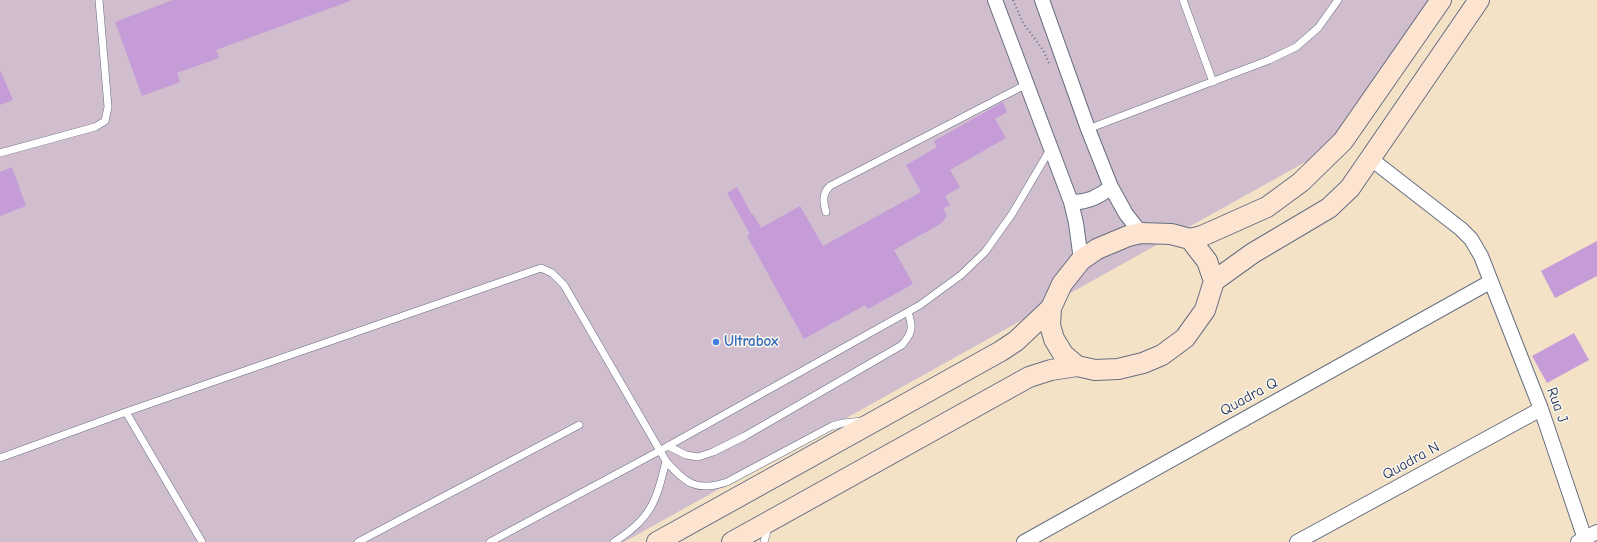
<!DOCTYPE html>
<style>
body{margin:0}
canvas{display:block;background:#f3e2c6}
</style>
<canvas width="1597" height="542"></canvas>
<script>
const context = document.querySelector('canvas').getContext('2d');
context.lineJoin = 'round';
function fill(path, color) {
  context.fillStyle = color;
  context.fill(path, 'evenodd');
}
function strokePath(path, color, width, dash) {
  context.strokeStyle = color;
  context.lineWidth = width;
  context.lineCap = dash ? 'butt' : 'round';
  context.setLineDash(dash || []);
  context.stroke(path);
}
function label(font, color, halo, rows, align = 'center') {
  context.font = font + ' "Comic Neue",sans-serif';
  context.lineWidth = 3;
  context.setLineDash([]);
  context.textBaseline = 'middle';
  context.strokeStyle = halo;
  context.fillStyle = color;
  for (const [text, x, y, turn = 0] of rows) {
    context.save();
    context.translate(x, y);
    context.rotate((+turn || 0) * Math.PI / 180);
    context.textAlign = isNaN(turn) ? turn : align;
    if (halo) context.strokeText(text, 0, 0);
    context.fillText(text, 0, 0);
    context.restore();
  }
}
fill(new Path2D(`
 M0,0H1448L1343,141L624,542H0Z`), '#d0bdcd');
fill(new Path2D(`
 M173,0H350V1L216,50L219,58L177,73L180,82L142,96L115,22Z
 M0,70L13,100L0,105Z
 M1003,102L1007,112L995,119L1006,138L950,170L960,187L945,196L950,205L943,209L947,215L942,223L894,250L913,284L868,309L865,305L804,339L747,236L750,234L727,193L737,187L752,215L753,214L761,228L800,206L823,246L921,192L906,165L937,147L934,141Z
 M12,167L26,206L0,216V172Z
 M1597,241V276L1555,298L1541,271Z
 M1574,333L1589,360L1547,383L1532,356Z`), '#c69cd8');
const service = new Path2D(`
 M1183,0L1213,82
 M1088,129L1269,60L1296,47L1318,28L1338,0
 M0,153L95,127L105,121L108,107L99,0
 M826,212C823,201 822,194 830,186L1027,84
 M126,412L202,542
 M668,446L686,455L698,457L713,452L745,436L902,345C913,332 913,327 908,312
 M0,458L126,412L541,268L552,273L564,285L666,461C686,484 697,492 727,482L832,426L843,423L863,421
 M358,542L579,425
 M490,542L661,450L920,305L961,275L985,252L1012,214L1051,148
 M614,542C651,519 656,502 666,461
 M764,542L768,527`);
const minor = new Path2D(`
 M995,0L1071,202L1076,223L1081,260
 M1042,0L1088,129L1111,187L1126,214L1141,233
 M1371,159L1461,229L1471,239L1481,256L1541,409L1586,542
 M1071,202C1087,203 1099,197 1111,187
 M1024,542L1490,282
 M1297,542L1541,409
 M1578,542L1597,532`);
const secondary = new Path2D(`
 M1214,281L1253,253L1329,208L1350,188L1479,0
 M1077,366L1063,354L1054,339L1050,325L1051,308L1062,284L1081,260L1097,249L1128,236L1141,233L1171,234L1190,239L1202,236L1267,207L1301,182L1343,141L1441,0
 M657,542L1001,351L1016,341L1051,308
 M732,542L1029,377L1051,370L1077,366L1095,370L1118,369L1143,363L1162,355L1185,338L1205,310L1214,281L1207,261L1190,239`);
strokePath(service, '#676e82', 8);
strokePath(minor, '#676e82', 16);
strokePath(secondary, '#676e82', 22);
strokePath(new Path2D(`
 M1013,0L1023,23L1043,50L1049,63`), '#676e82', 2, [1, 3]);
strokePath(service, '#fff', 7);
strokePath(minor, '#fff', 14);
strokePath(secondary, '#fde4d0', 20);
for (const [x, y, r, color] of [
 [716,342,4,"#3f7fe0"]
]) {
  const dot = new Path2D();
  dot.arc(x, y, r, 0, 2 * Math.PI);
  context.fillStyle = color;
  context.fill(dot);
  strokePath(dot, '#fbf7ec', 1.5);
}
label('bold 15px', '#366cbe', '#fbf7ec', [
 ["Ultrabox",724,342]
], 'left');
label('15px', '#1b2f5e', '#fbf7ec', [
 ["Quadra Q",1249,397,-29],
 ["Rua J",1557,405,70],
 ["Quadra N",1411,461,-29]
]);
</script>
